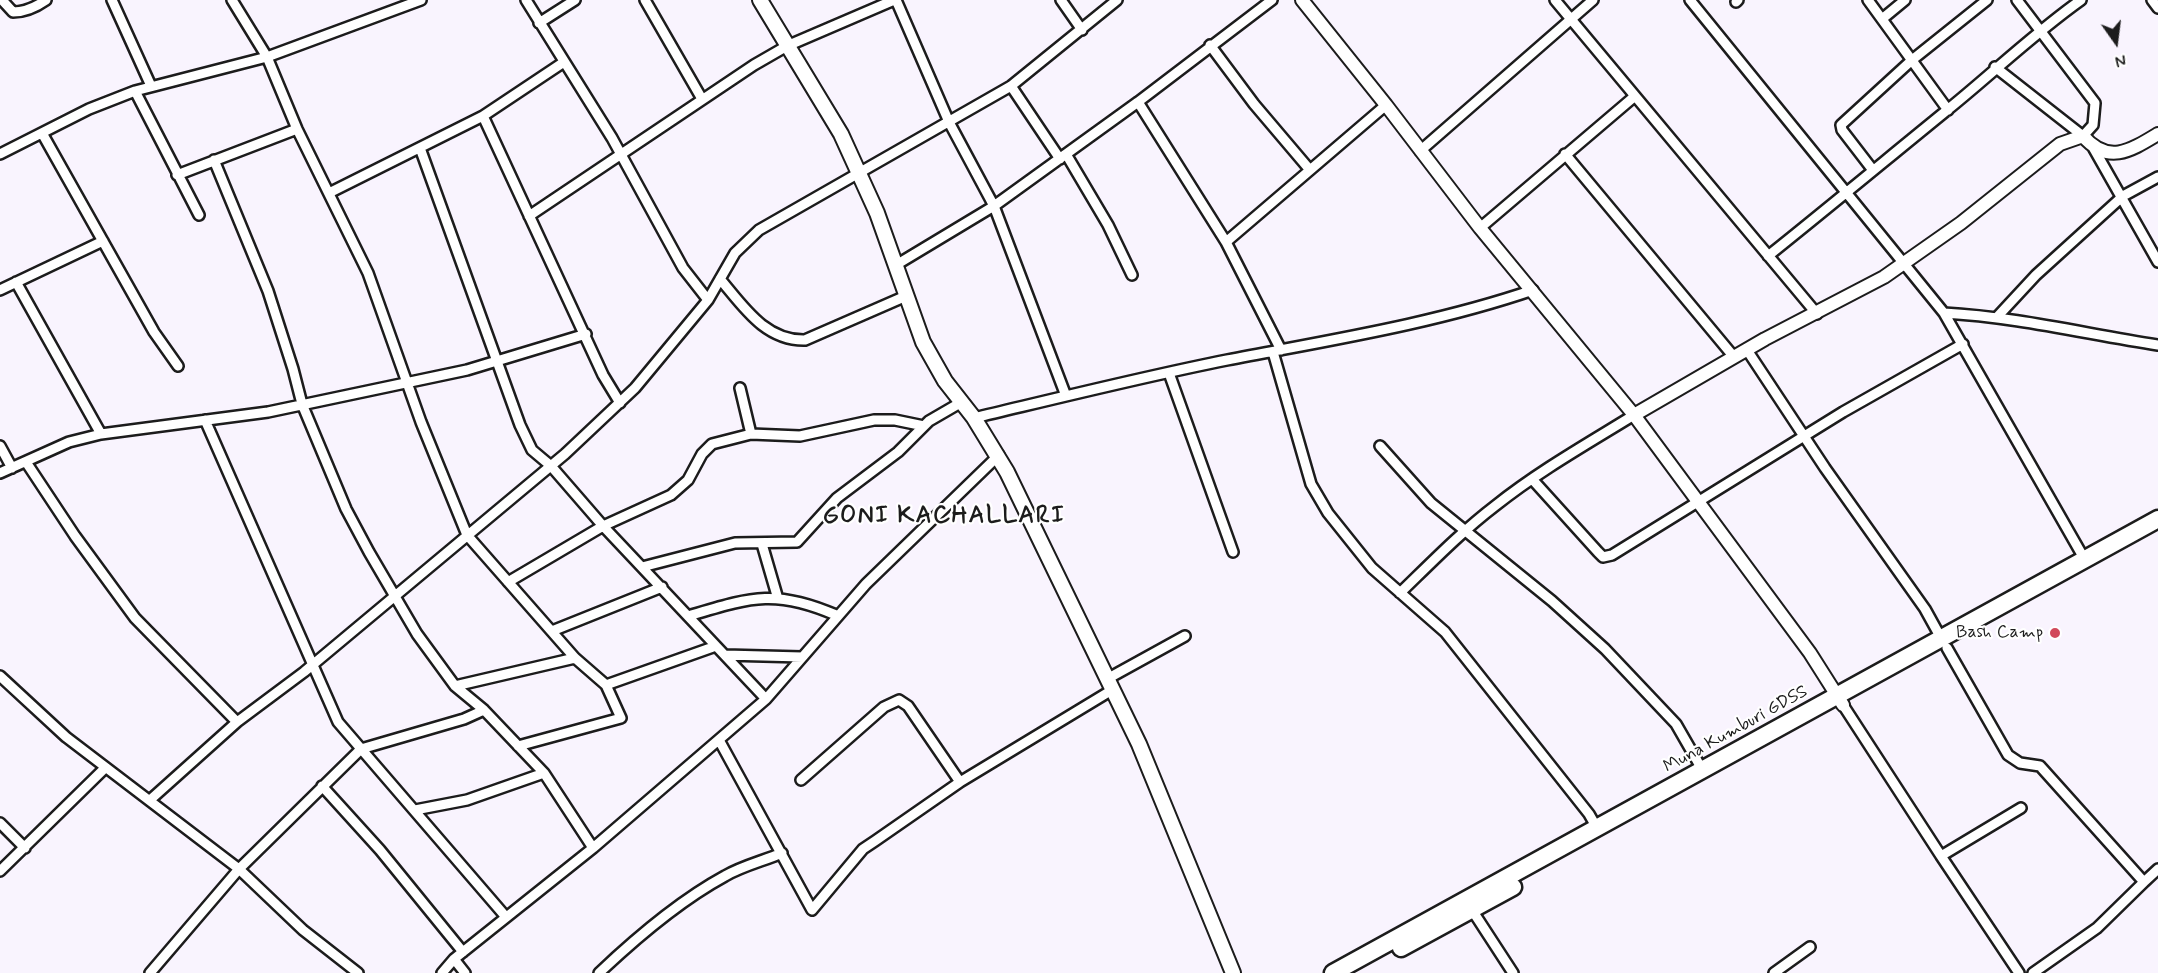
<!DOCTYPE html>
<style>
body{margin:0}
#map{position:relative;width:2158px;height:973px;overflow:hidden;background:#f9f4fe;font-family:Mynerve,sans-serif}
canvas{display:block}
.north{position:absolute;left:2086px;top:12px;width:60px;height:60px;-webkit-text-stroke:4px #fff;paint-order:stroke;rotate:166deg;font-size:16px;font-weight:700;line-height:24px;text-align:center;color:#1c1c1c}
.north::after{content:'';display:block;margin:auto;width:21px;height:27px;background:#1c1c1c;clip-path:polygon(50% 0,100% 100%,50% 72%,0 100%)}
</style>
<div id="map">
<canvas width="2158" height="973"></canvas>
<div class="north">N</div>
</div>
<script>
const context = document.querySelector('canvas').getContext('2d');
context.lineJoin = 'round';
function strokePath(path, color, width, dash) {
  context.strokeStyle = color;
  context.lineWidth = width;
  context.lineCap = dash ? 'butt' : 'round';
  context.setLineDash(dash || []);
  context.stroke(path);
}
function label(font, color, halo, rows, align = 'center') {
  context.font = font + ' Mynerve,sans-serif';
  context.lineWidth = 4.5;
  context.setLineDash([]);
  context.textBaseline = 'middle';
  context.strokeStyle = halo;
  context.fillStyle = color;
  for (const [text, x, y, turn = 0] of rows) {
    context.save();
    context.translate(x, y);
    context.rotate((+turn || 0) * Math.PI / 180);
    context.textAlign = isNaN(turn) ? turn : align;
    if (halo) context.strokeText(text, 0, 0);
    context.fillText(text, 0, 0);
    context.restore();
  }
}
const minor = new Path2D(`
 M2,0L13,12C26,12 36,7 46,0
 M112,0L151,86
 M232,0L267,57L297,129L368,273L421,422L467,535L575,658L606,685L621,718L518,746
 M526,0L612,138L683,268L708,300
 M645,0L702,99
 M896,0L949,122L994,206L1066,396
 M1061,0L1082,30
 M1555,0L1817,314
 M1690,0L1944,313L2085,560
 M1868,0L1948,110
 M2152,0L2158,8
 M1736,2L1738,0
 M1882,19L1905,0
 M539,23L575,0
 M1210,45L1254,104L1310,170
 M1995,67L2083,136L2093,125L2095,103L2017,0
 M1011,86L1060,159
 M135,91L199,215
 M1138,102L1226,242L1281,350
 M483,116L603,375L620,403
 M42,133L154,332L178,366
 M420,148L520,425L532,450L551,466L603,526L766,699
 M2094,149L2158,262
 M1420,151L1593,0
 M0,154L89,109L135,91L267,57L421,0
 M1066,154L1108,225L1132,275
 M1565,154L1734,357
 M214,160L268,291L293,369L302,404L346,509L369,552L417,634L455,686L484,710L544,773L593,848
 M1872,169L1842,130L1841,125L1912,60L1987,0
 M177,175L297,129
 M329,193L483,116L564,62
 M529,216L754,65L787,46L894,0
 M1480,228L1635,96
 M1226,242L1386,105
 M1768,256C1828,208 1887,159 1946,111C1992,74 2033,34 2081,0
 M896,265L994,206L1138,102L1272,0
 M720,279C743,306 765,341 805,340L906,296
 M16,282L101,434
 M0,290L103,241
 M1944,313C2017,317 2086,334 2158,345
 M1998,316L2036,275L2123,196L2158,177
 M1747,350L1825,468L1925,609L1941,638
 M1273,352L1311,484L1328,513L1372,568L1445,632L1589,814L1597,828
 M1169,373L1233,552
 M740,388L751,434
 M974,418C1058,398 1142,377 1227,360C1330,340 1433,324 1533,290
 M205,420L338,722L506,917
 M0,446L12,468
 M1380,446L1431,503L1552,601L1605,649L1676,724L1703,771
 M26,462L75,536L135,618L237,722
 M0,473L69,442L101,434L268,412L467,370L586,334
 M1532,479L1598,552L1603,557L1612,555L1843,412L1963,344
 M762,544L778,599
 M642,567L735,543L797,542L837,498L898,452L929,421L960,403
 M508,582L603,526L671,495L688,480L702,454L712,444L751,434L800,436L874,420H895L924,426
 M1400,593C1431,563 1461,532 1495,506C1539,471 1587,444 1634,415
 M688,616C749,598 774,588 836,615
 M552,631L662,587
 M1947,648L2008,755L2020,763L2040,766L2144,882L2158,869
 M725,655L802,657
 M0,676L66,737L239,869L303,930L358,973
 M1107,679L1185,636
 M606,685L716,646
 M455,686L575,658
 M1843,705L1941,856
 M719,740L812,910L863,849L875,841L960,782L1112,690
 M801,780L884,707L899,700L908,706L960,782
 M322,786L380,850L463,952
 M150,800L237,722L304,672L565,454L635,388L708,300L735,253L759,230L1011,86L1117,0
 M415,810L467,800L544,773
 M0,823L25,848
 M0,871L105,768
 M1472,910L1513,973
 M454,959L465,973
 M150,973L239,869L361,749L464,719L484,710
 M442,973L454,959L593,848L766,699L866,584L999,455
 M599,973C637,937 679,901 725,876C742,866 763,861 782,853
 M1774,973L1810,947
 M2019,973L1941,856L2021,808
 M2033,973L2097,928L2144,882`);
const tertiary = new Path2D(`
 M1302,0L1386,105L1480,228L1634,415L1810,653L1843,705
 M1634,415L1765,339L1884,277L1961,223L2060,144L2083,136C2108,165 2130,151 2158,134`);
const secondary = new Path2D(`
 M760,0L841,134L877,213L923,342L945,381L974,418L1007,472L1139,744L1233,973`);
const trunk = new Path2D(`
 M1401,948L1513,887
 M1333,973L2158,519`);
strokePath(minor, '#1c1c1c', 14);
strokePath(tertiary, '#1c1c1c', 16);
strokePath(secondary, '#1c1c1c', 18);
strokePath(trunk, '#1c1c1c', 21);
strokePath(minor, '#fff', 9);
strokePath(tertiary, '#fff', 12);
strokePath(secondary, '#fff', 14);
strokePath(trunk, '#fff', 16);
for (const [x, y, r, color] of [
 [2055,633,6,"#d1495b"]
]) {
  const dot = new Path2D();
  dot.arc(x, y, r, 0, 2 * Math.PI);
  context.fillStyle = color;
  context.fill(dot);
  strokePath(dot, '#fff', 2);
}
label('18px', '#1c1c1c', '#fff', [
 ["Bash Camp",2043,633]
], 'right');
label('18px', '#1c1c1c', '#fff', [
 ["Muna Kumburi GDSS",1736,730,-29]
]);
context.letterSpacing = '1.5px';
label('bold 24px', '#1c1c1c', '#fff', [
 ["GONI KACHALLARI",944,517]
]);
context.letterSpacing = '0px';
</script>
